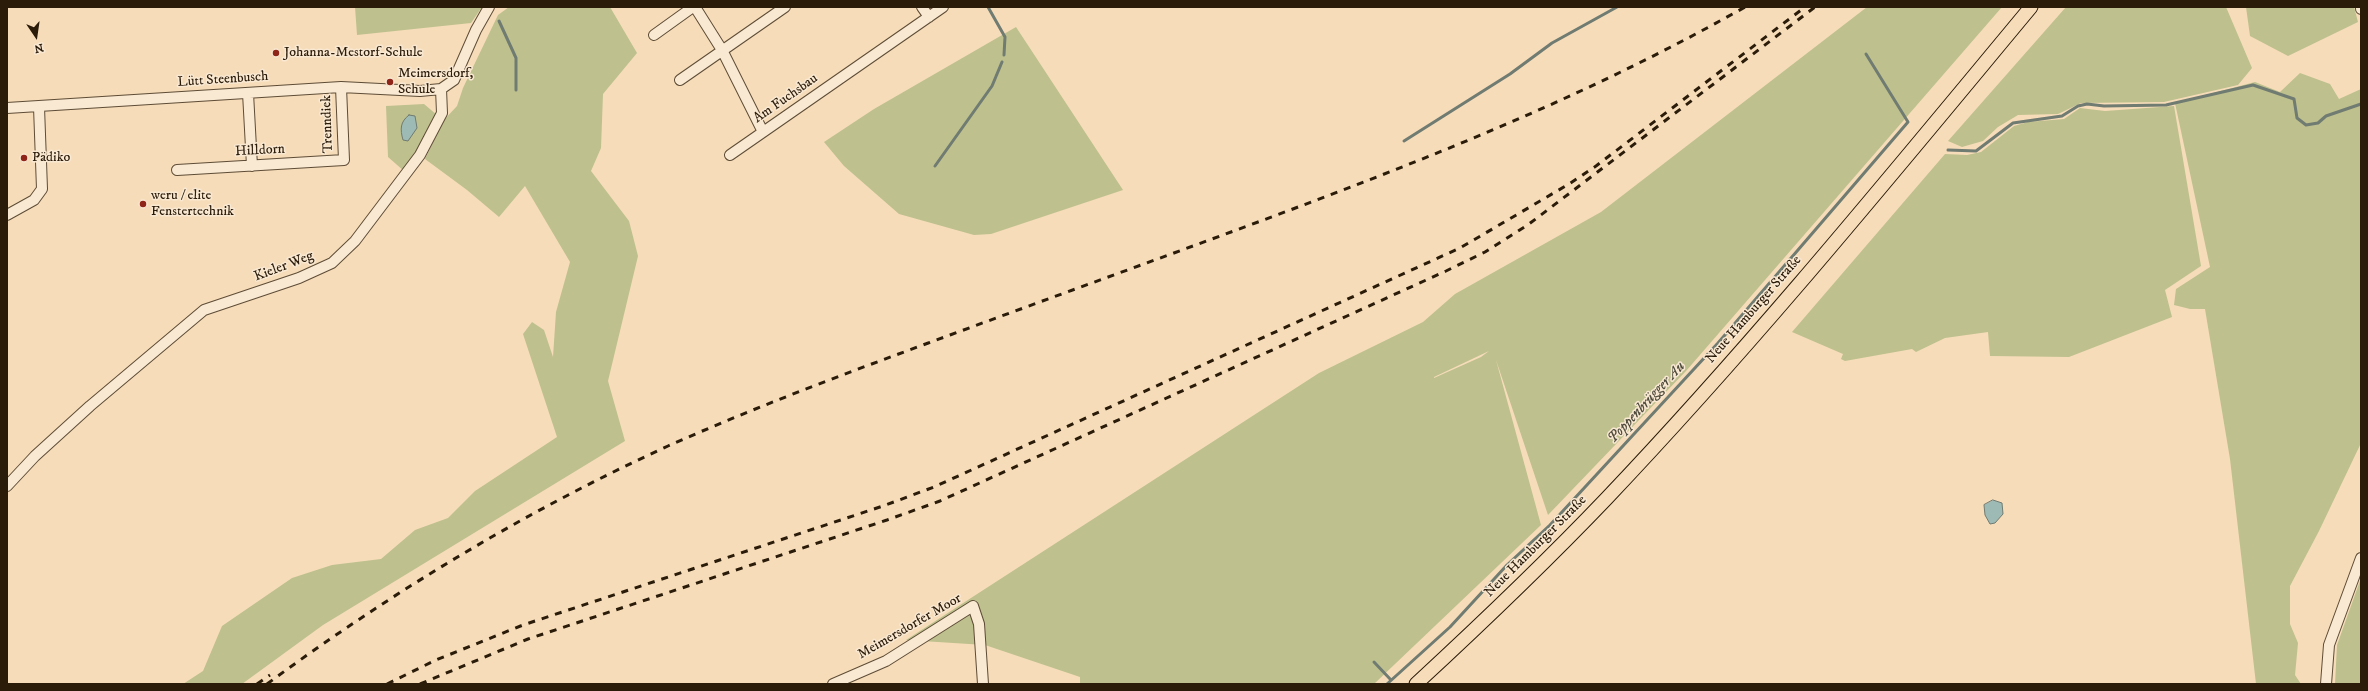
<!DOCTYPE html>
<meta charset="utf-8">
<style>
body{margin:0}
#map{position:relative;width:2368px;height:691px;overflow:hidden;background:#f6dcb9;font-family:"IM FELL DW Pica",serif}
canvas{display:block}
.frame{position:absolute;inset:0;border:8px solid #2b1c0a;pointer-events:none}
.north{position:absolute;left:16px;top:16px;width:40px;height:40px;-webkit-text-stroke:3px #f9e8d2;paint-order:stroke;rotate:167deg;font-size:11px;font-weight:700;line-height:16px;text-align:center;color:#2b1c0a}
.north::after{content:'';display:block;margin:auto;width:14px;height:18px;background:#2b1c0a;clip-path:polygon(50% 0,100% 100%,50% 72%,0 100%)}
</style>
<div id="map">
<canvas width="2368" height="691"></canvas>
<div class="frame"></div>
<div class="north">N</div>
</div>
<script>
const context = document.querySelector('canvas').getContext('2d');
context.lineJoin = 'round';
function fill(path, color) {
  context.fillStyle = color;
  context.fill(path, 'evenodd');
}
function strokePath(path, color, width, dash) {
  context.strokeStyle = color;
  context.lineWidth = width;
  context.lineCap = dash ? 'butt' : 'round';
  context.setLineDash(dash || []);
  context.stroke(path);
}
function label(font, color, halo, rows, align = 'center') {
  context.font = font + ' "IM FELL DW Pica",serif';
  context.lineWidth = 3;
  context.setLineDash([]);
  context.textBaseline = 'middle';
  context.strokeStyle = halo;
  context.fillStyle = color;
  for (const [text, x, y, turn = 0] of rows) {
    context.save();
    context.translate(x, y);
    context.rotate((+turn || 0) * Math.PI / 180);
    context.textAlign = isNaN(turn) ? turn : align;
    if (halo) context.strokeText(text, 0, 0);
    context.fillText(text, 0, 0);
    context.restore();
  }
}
fill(new Path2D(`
 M355,7H482L471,23L357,35Z
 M509,7H610L637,53L603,94L601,148L591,171L629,221L638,256L608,381L625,441L323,625L242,684H183L203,671L222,626L292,578L332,565L381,559L415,530L448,518L475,491L557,437L523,334L532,322L544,330L553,357L556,312L570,262L525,186L499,217L467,190L425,159L444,120L457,106L463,88L498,15Z
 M1867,7H2002L1686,371L1548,515L1496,360L1541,525L1374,684H1080V677L985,645L906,640L1319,373L1423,322L1455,294L1601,212ZM1489,351L1481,357L1434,378V377Z
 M2066,7H2226L2252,68L2238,85L2164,102L2081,103L2058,114L2018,115L1998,127L1983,141L1962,147L1948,141Z
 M2246,7H2354L2358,22L2288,56L2250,36Z
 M1016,27L1123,190L991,234L974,235L899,214L844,166L824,142L874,109Z
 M2300,73L2330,84L2339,99L2361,89V443L2319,531L2290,586V624L2298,643L2295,675L2301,684H2256L2230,459L2205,309H2190L2174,305L2176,289L2210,267L2175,103L2255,82L2280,92Z
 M424,104L437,115L404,171L388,157L386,106Z
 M2174,106L2201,266L2165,290L2172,317L2069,357L1990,356L1988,332L1945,338L1916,352L1912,349L1845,361L1841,359L1843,354L1792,332L1945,154L1967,155L1981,152L2014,126L2028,122L2064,119L2080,108L2105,111Z
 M2361,578V684H2335L2337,645Z`), '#bec08e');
const water = new Path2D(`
 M409,115L415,116L417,128L408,141L403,140C400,129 400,122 409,115Z
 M1993,500L2002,503L2003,514L1995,523L1990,524L1985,515L1984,505Z`);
fill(water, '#9ebab5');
strokePath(water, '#707b71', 1);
strokePath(new Path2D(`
 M988,7L1005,37L1004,55
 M499,21L516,58V90
 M1404,141L1510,74L1552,43L1617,7
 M1948,150L1976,151L2013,123L2062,116L2078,106L2087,104L2104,106L2166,105L2253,85L2294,99L2297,118L2306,125L2318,123L2326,116L2361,104
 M935,166L992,86L1002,62
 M1374,662L1391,680
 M1387,684L1450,627L1507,565L1550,525L1718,343L1908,122L1866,54`), '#707b71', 3);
const minor = new Path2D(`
 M695,7L722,50L763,132
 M922,7L929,17
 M2361,7V9
 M654,35L693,7
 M680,80L785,7
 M248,93L252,166
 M7,108L341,87L420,91L441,89L454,80L476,30L489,7
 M730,155L943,7
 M177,170L344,160L341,87
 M7,215L34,200L42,189L39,107
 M7,486L35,456L90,406L204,310L299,278L332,263L355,241L420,155L442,113L441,89
 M833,684L886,661L973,606L979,624L983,684
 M2326,684L2329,645L2361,558`);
const major = new Path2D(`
 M1416,684C1481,624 1546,562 1607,498C1756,341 1893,173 2031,7`);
strokePath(minor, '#5e4c36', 12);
strokePath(major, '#2b1c0a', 15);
strokePath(minor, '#f9e8d2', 10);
strokePath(major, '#f6dcb9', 13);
strokePath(new Path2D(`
 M257,684L270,675
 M267,684C392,592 526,511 668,446C760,405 855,370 950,335C1050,298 1150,262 1250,225C1422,161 1584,98 1745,7
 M387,684L436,660L523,625L883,506L934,487L1460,248L1569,184L1596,166L1805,7
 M420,684L528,639L887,520L940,501L1446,271L1485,252L1529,224L1815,7`), '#2b1c0a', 3, [7, 7]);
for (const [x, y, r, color] of [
 [276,53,4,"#8f2418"],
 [390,82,4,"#8f2418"],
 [24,158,4,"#8f2418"],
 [143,204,4,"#8f2418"]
]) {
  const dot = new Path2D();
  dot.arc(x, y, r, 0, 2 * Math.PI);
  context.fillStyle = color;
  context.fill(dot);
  strokePath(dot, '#f9e8d2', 1.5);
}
label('14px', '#2b1c0a', '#f9e8d2', [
 ["Johanna-Mestorf-Schule",284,53],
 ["Meimersdorf,",398,74],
 ["Schule",398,90],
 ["Pädiko",32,158],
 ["weru / elite",151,196],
 ["Fenstertechnik",151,212]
], 'left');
label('14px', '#2b1c0a', '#f9e8d2', [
 ["Lütt Steenbusch",223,80,-4],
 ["Am Fuchsbau",786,99,-35],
 ["Trenndiek",328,124,-92],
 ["Hilldorn",260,151,-3],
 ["Kieler Weg",284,267,-21],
 ["Neue Hamburger Straße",1754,310,-49],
 ["Neue Hamburger Straße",1536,547,-45],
 ["Meimersdorfer Moor",910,627,-30]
]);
label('italic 15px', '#4e4b3d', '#f9e8d2', [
 ["Poppenbrügger Au",1647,403,-47]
]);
</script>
